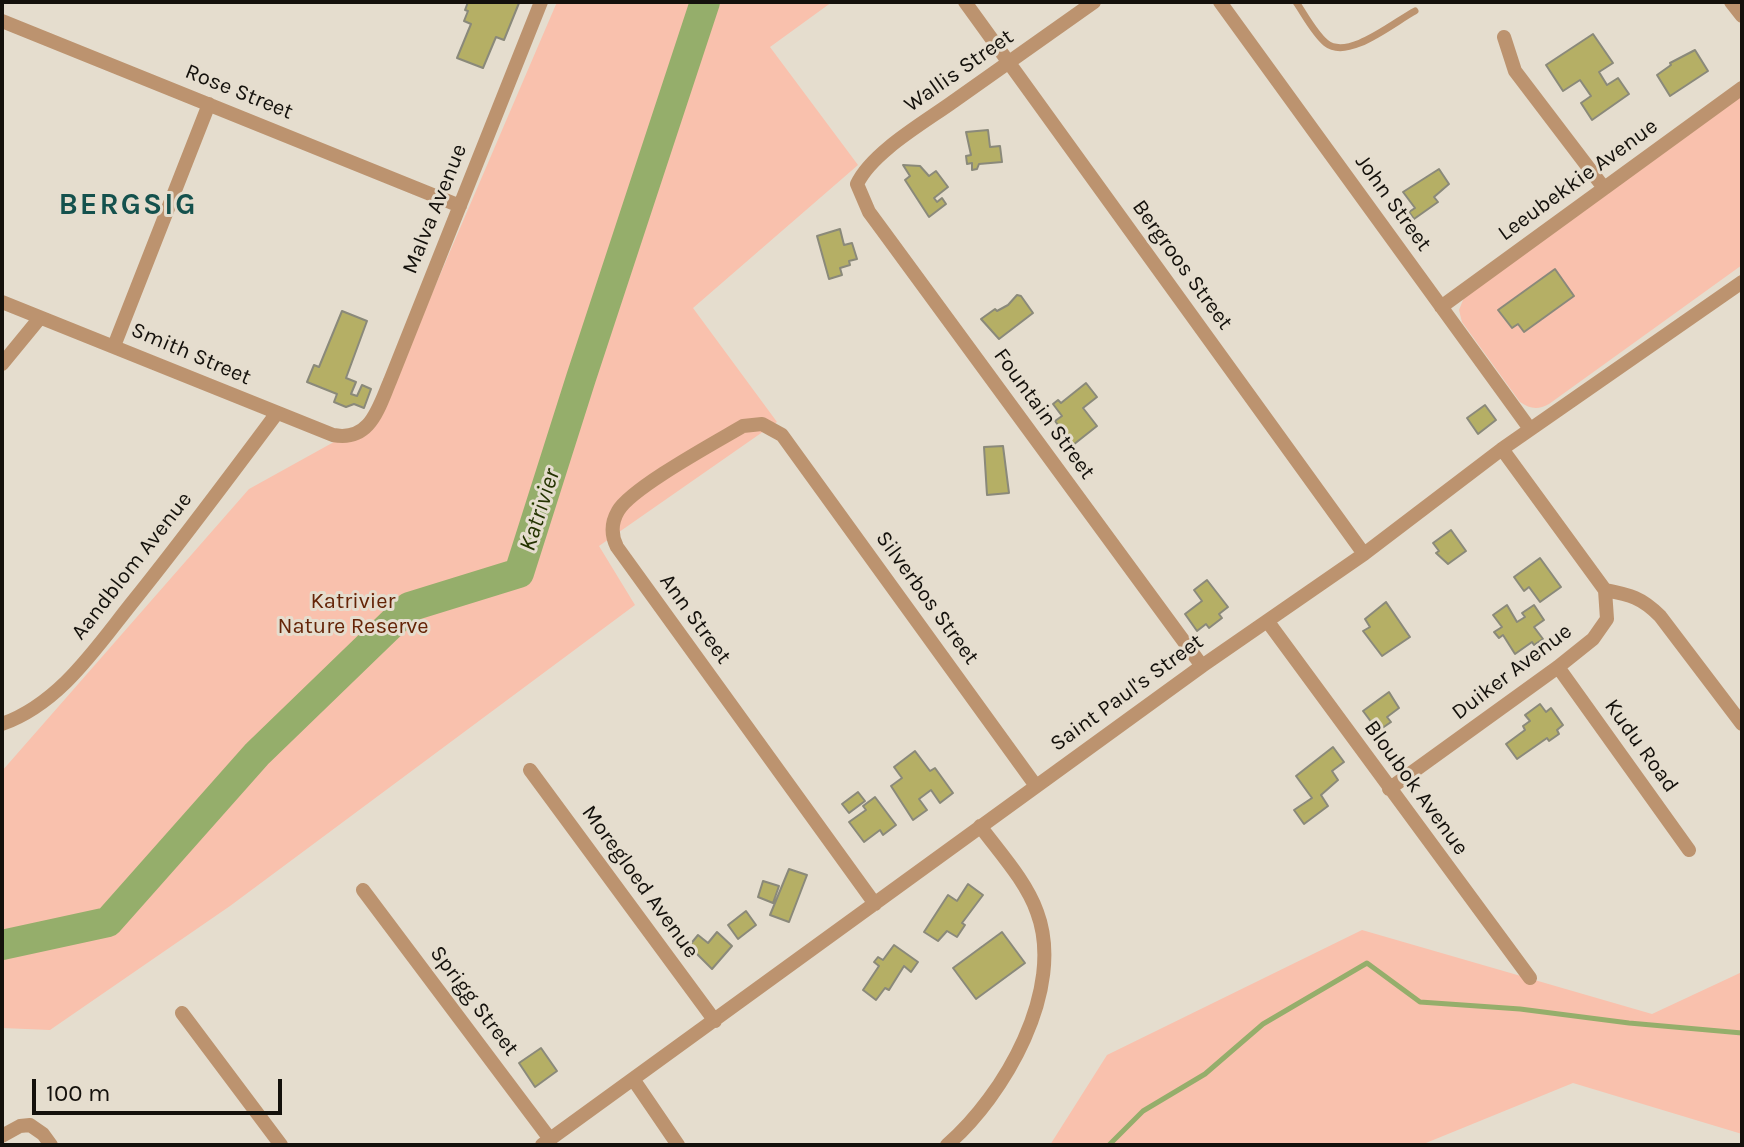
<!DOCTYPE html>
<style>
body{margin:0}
#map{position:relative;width:1744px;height:1147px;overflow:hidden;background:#e5ddce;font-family:Karla,sans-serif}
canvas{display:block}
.frame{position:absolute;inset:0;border:4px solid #14110c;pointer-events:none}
.scale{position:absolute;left:32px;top:1079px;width:250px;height:36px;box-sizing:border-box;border:4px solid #14110c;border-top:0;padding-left:10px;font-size:24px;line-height:28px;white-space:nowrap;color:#14110c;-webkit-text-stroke:6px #e5ddce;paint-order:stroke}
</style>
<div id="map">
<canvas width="1744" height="1147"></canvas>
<div class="frame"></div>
<div class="scale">100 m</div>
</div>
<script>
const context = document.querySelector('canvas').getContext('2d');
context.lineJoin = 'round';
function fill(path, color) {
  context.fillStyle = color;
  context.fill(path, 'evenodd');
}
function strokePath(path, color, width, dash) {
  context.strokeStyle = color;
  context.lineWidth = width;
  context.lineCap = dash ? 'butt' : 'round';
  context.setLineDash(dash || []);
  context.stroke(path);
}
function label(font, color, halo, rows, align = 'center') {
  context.font = font + ' Karla,sans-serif';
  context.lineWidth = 6;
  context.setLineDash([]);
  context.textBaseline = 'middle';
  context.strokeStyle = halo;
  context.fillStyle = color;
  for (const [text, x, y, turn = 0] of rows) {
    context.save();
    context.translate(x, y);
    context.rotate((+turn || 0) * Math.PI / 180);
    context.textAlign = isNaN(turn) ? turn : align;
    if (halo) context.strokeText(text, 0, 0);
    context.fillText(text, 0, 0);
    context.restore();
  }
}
fill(new Path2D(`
 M557,2H832L770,47L858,165L693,308L777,422L599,546L635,605L230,906L50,1030L2,1028V771L249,489L379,417Z
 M1742,95V265L1549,404C1538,410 1530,409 1520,402L1462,322L1459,310L1465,295Z
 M1362,930L1652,1014L1742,972V1134L1573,1083L1421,1145H1050L1107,1055Z`), '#f9c1ad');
strokePath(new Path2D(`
 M1109,1145L1143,1111L1205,1074L1263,1024L1367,963L1420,1002L1520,1009L1629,1023L1742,1033`), '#95ae6b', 5);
strokePath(new Path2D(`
 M2,945L108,922L257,754L409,607L519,573L581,378L705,2`), '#95ae6b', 30);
const building = new Path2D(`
 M468,2L519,3L504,40L496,37L483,68L457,58L471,24L464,21L468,11L465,10Z
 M1593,34L1613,63L1599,72L1607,85L1618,78L1629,94L1592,120L1581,103L1591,96L1580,80L1563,91L1546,65Z
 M1695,50L1708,71L1670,96L1657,75L1671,65L1670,63Z
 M988,130L990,147L1000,146L1002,162L979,164L977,169L972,170V163L967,164L966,156L971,155L966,132Z
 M903,165L920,166L929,176L936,171L948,187L934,198L937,202L942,198L946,204L929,217L905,180L910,176Z
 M1439,169L1449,184L1434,197L1438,202L1414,219L1409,212L1415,208L1403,192Z
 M840,229L844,245L852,243L857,259L849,261L850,265L840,268L842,275L829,279L817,236Z
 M1555,269L1574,296L1524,332L1518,324L1512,328L1498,310Z
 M1017,295L1021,296L1033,313L999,339L981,319L995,309L997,311L1008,305Z
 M342,311L367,321L346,378L356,382L351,394L357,396L362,385L371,389L364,408L354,404L346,407L334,402L337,394L307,382L314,365L319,367Z
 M1086,383L1097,397L1083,408L1097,426L1073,445L1055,421L1062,416L1053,404L1058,400L1061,403Z
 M1485,405L1496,420L1478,434L1467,418Z
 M1003,446L1009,493L987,495L984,447Z
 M1451,530L1466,551L1448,564L1436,553L1439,551L1433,543Z
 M1540,558L1561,587L1540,602L1529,587L1524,591L1514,577Z
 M1207,580L1228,607L1219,614L1222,618L1209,628L1206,624L1197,631L1185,614L1202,601L1194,590Z
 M1386,602L1410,637L1382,656L1363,631L1370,627L1365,619Z
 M1507,605L1517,622L1525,617L1522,613L1534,605L1544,620L1534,627L1543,639L1534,645L1532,642L1515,654L1503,635L1499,638L1494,632L1502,627L1493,615Z
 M1389,692L1399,708L1387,717L1391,722L1378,731L1363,711Z
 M1540,704L1546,712L1551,708L1563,725L1557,730L1559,734L1549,741L1547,738L1517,759L1506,744L1525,730L1523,726L1530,721L1525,715Z
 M1333,747L1344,762L1332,771L1338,780L1321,795L1328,806L1304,824L1294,810L1312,798L1296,776Z
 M915,751L930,771L935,768L953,793L940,803L931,790L919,799L927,810L913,820L891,786L902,778L894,767Z
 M858,792L865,801L849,813L842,804Z
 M875,797L896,825L883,835L880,830L864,842L849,822L866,810L863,806Z
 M789,869L807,875L789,922L770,915Z
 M763,881L779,886L773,903L758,897Z
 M968,884L983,895L962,923L965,925L957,937L947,931L938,941L924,932L948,895L957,901Z
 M746,911L756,925L738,939L728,925Z
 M717,932L732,946L712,969L689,946L698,935L708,943Z
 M1002,932L1025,963L976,999L953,968Z
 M894,945L918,962L911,972L904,966L889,990L885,988L876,1000L863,990L879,966L874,962L878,957L883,960Z
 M541,1048L557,1071L535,1087L519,1063Z`);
fill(building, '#b5af65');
strokePath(building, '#8a897a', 2);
strokePath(new Path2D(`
 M1296,2C1305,15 1314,33 1326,43C1348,61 1394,22 1415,11`), '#bc936f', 7);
strokePath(new Path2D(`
 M965,2L1364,554
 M1094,2C1047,35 1001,68 954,101C925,122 872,152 857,184L869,212L883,231L1202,666
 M1220,2L1530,429
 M1731,2L1742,16
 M2,21L460,206
 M1504,37L1515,71L1604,188
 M2,302L333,435C370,442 378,409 390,381L541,2
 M1441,307L1742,88
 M114,346L209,104
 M2,364L39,319
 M1605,590C1630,595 1641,597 1660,616L1742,724
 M1268,622L1530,978
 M1558,667L1689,850
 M2,724C61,703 97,646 135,599C184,538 230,476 277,413
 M530,770L715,1021
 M1389,789L1558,667L1593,639L1607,619L1605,590L1502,449
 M363,890L550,1139
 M875,904L617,547C611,535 611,523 618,511C631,488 716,442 743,426L762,424L782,435L1036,786
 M182,1013L281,1145
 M633,1079L678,1145
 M2,1136L20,1126L30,1125L43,1134L51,1145
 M542,1145L1202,666L1364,554L1502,449L1742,282
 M947,1145C1004,1096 1066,989 1037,912C1026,881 1000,853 980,826`), '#bc936f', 14);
label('22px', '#14110c', '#e5ddce', [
 ["Wallis Street",959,71,-35],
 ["Rose Street",239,92,22],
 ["Leeubekkie Avenue",1578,180,-36],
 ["John Street",1393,203,54],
 ["Malva Avenue",435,209,-68],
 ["Bergroos Street",1182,265,54],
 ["Smith Street",191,354,23],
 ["Fountain Street",1044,414,54],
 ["Aandblom Avenue",132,566,-52],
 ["Silverbos Street",927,598,54],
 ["Ann Street",695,619,54],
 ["Duiker Avenue",1512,672,-37],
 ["Saint Paul's Street",1127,693,-36],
 ["Kudu Road",1641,746,54],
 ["Bloubok Avenue",1416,788,54],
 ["Moregloed Avenue",640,882,54],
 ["Sprigg Street",474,1001,53]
]);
label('22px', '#642407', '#e5ddce', [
 ["Katrivier",353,602],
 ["Nature Reserve",353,627]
]);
label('italic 24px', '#243300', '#e5ddce', [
 ["Katrivier",540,510,-72]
]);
context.letterSpacing = '2px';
label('bold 30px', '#14514d', '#e5ddce', [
 ["BERGSIG",128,205]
]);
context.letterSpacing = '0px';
</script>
